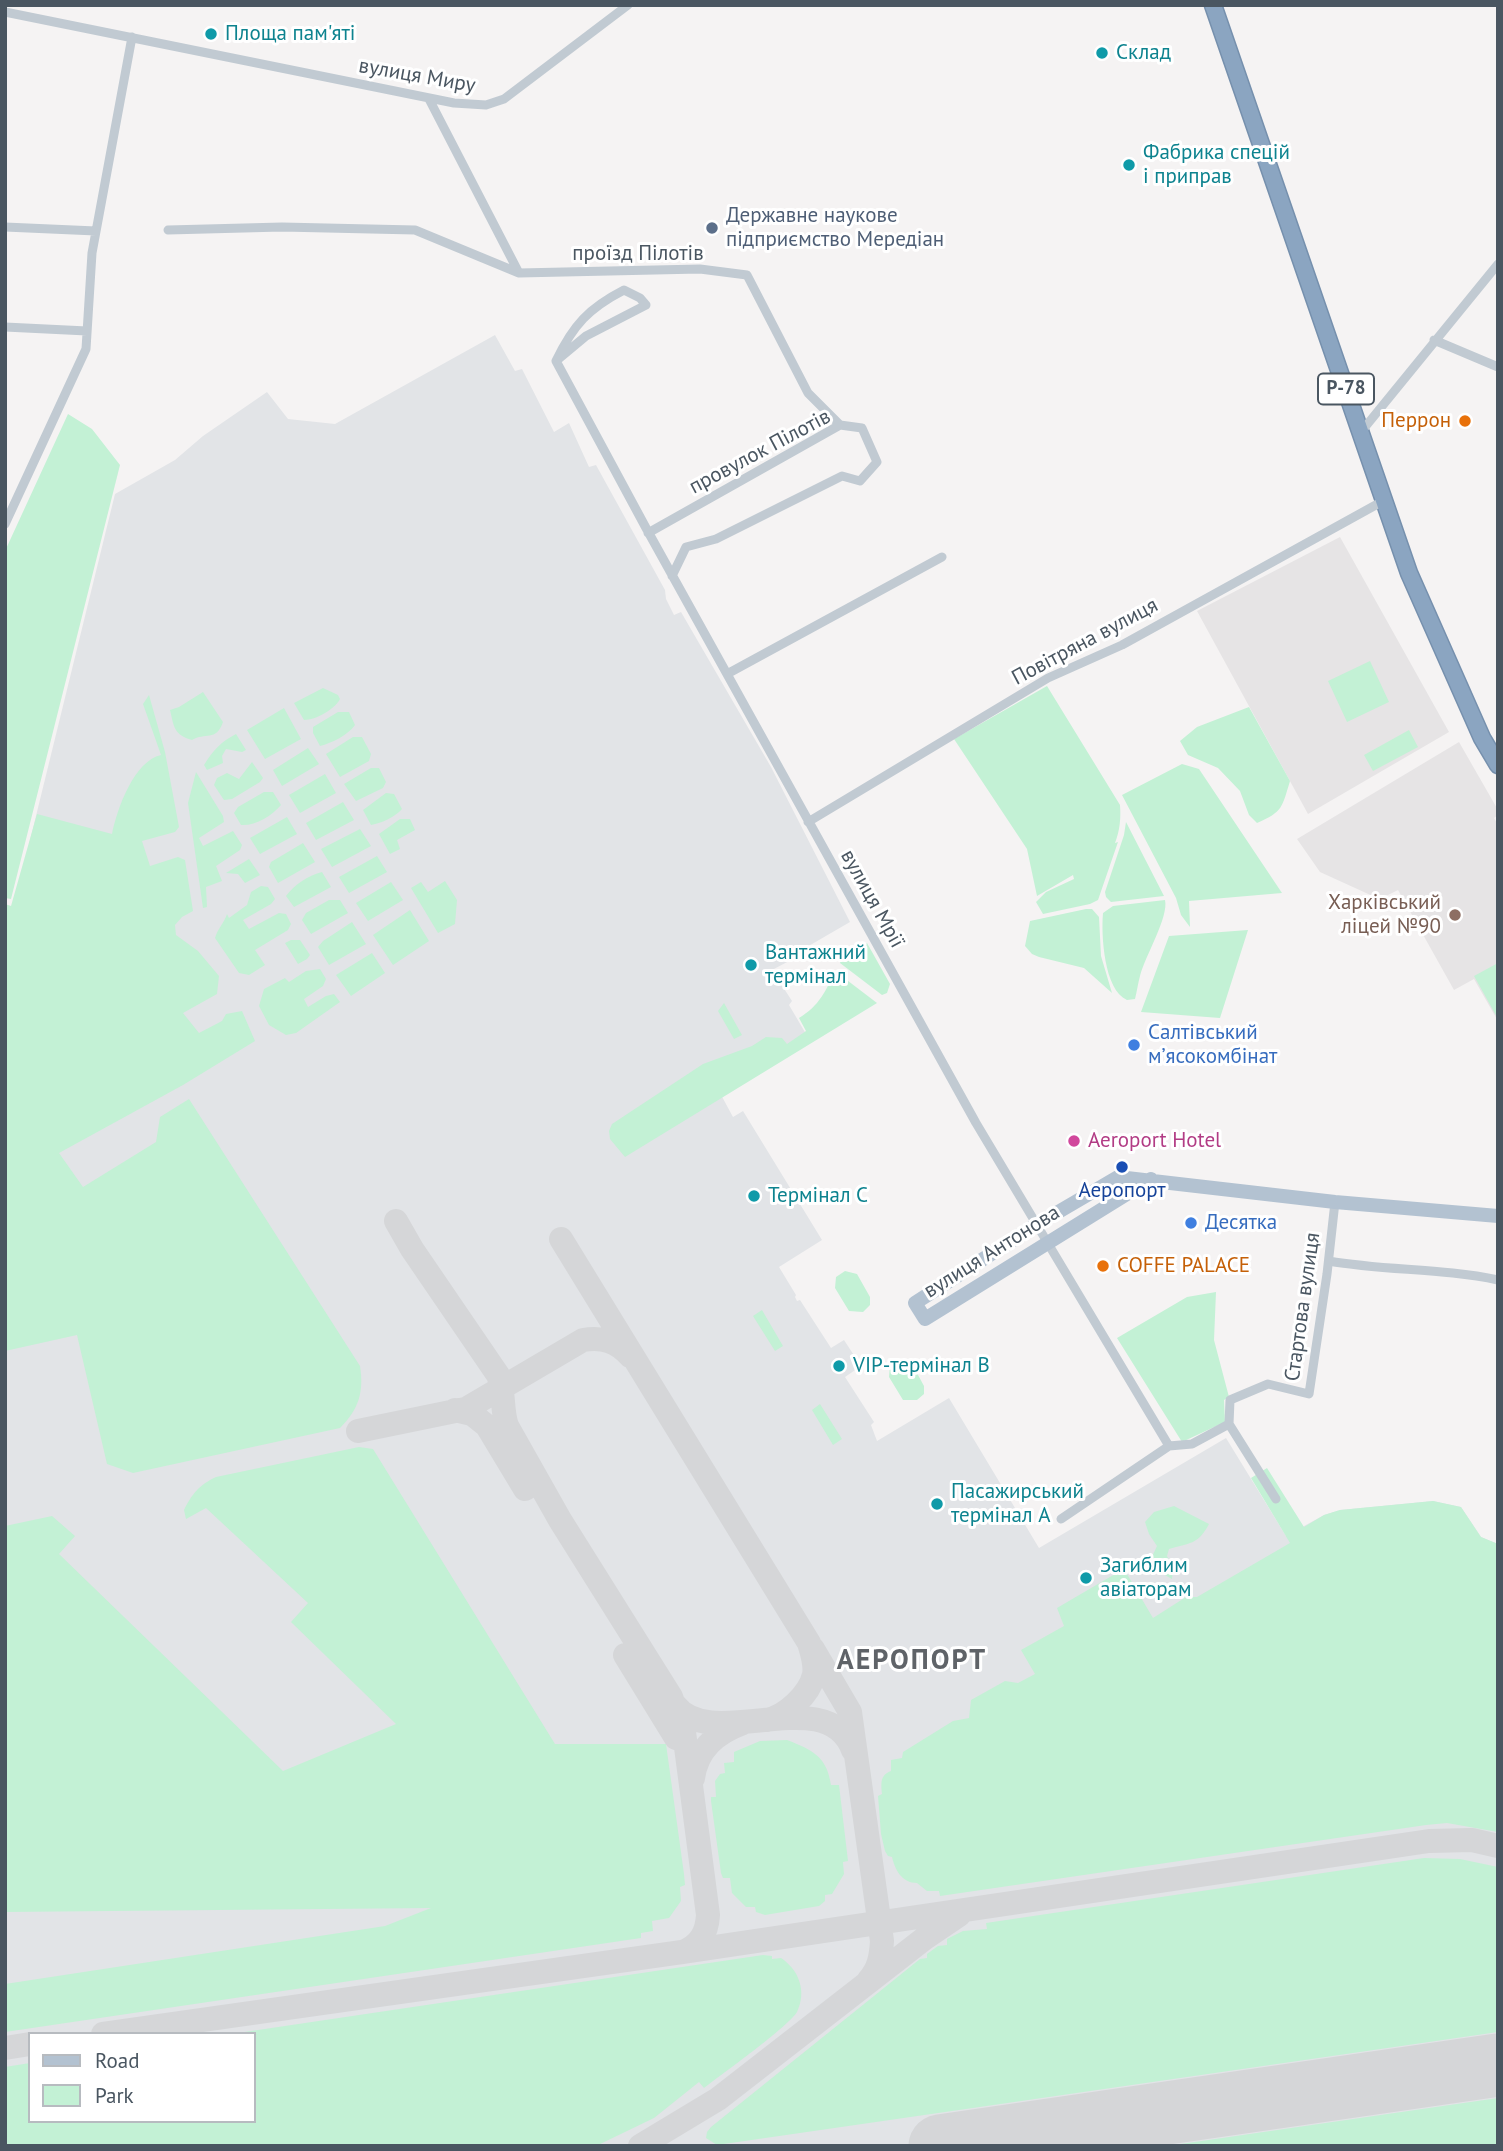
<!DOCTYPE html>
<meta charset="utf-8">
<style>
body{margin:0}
#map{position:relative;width:1503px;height:2151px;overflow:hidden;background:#f5f3f3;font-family:"PT Sans",sans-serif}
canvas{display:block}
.frame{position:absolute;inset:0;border:7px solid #4a5661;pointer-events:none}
.legend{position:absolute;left:28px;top:2032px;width:228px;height:91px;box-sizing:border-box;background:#fff;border:2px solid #b7bbc0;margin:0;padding:9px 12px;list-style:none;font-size:21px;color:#4a5661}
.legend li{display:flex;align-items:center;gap:14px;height:35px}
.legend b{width:35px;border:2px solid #b7bbc0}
</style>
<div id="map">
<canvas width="1503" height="2151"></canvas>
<div class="frame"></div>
<ul class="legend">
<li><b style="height:9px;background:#b3c2d1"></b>Road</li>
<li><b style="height:19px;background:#c3f1d5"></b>Park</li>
</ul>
</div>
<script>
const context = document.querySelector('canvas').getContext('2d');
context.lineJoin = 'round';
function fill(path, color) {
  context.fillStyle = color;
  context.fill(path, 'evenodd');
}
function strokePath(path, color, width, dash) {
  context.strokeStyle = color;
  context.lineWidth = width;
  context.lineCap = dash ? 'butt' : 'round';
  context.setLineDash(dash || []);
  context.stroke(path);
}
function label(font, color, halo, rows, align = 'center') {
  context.font = font + ' "PT Sans",sans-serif';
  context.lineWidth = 6;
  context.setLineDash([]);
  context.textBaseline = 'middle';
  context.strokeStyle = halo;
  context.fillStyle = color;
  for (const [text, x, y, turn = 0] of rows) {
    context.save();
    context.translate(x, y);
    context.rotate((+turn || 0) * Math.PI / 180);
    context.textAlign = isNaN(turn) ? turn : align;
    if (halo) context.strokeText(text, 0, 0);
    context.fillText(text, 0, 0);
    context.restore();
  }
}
fill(new Path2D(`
 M1340,537L1449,732L1308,814L1197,611Z
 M1459,742L1498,810V815L1494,818L1498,825V1021L1474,979L1454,990L1398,890L1386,896L1377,898L1320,872L1297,839Z`), '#e6e4e5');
fill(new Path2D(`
 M495,335L515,371L522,369L554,432L569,423L589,467L596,465L665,590L666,599L674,615L681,612L771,767L850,922L800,951L791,960L772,970L792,1001L789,1005L809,1039L720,1093L733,1117L743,1111L822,1240L779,1267L796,1295L795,1297L797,1301L800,1300L831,1348L844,1340L861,1366L845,1377L874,1422L871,1425L877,1441L949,1398L1039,1548L1226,1438L1286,1536L1324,1515L1340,1510L1433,1501L1461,1507L1481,1537L1498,1544V2146H5V949L8,930L115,494L175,460L203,436L267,392L288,419L335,424ZM30,2034H254V2121H30Z`), '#e2e4e7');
fill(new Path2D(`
 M68,414L92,429L120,465L11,899L5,898V551Z
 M1370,661L1389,702L1347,722L1328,681Z
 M1047,686L1120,805C1121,818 1120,830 1115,843L1118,842L1098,900L1090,904L1043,914L1036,902L1046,892L1074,879L1073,875L1037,896L1027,849L954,739Z
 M323,688L338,695L340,699C335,709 316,720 304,720L294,703Z
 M203,692L223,722C216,742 205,732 192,740C174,735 174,727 170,710L179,707Z
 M149,695L165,752L179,827L175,832L142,841L150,866L178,857L185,860L193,911L182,917L175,925L176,935L198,951L219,976L217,994L183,1013L199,1033L222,1021L226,1014L242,1011L255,1041L183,1085L59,1153L83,1187L156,1142L160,1117L189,1099L360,1366C364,1392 359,1409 340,1428L133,1473L107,1464L77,1335L5,1351V904L11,906L37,814L112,834C117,809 134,761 161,755L143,704Z
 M1249,707L1290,781C1282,807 1283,812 1257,823L1249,815L1240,791L1218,768L1188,755L1180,741L1197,727Z
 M284,708L301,739L265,759L247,730Z
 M338,712H349L355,725C348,735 332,743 320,746L313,733V727Z
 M1409,730L1418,747L1373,771L1364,755Z
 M236,734L246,750L242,752L226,749L222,756L223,763L207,770L204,765C213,750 221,742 236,734Z
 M353,737H362L371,754L369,761L340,777L326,754Z
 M308,748L319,764L282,786L273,770Z
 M252,762L263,778L260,782L232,799L224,800L214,785L217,778L227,773L239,779Z
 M1182,764L1199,769L1282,893L1189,901L1190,927L1181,915L1176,898L1122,795Z
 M371,768H379L386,782L383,788L356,801L344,784Z
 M196,772L223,816L224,822L199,838L203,846L233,831L242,845L240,850L216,866L222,881L206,887L207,907L203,908L188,803Z
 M325,774L336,793L300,813L289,795Z
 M264,792H273L281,805C272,816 255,826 241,825L234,813L238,807Z
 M386,793L394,794L402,809C395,817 382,823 371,825L363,810Z
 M343,802L354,820L316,840L306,823Z
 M287,817L297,834L260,854L250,838Z
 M400,819H410L415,830L397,840L400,849L390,854L379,834Z
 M1126,822L1164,896L1111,902L1106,897L1105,892L1124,835Z
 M360,829L371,846L332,867L321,849Z
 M303,843L315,862L278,883L269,867L271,862Z
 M377,856L387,872L349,893L339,877Z
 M249,859L260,875L245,883L238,874L226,873Z
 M322,872L331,887L294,907L286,896C294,885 309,875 322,872Z
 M445,881L457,900L455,924L438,933L411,888L421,882L428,892Z
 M391,882L403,900L368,921L356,903Z
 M261,886L268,887L275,899L271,904L243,920L249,929L279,913L286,914L291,924L288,930L255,950L265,965L249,975L239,973L215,938C218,928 224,923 227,914L229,918L247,905L251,892Z
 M329,900H340L348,913L311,934L302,920L306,913Z
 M1165,900C1169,917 1145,956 1140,976C1138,983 1137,991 1135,999L1127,1000C1104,990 1101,935 1103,913L1113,906Z
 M1086,909H1092L1099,917L1101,956L1112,993L1084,968L1039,957L1032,954L1025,946L1030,921Z
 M410,910L429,941L393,965L373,935Z
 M352,922L366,944L329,965L318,947L323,941Z
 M1248,930L1220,1018L1141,1012L1169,936Z
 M291,940H300L310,955L307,959L298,964L285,943Z
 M867,943L890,984L887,993L882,995L840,963L843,956Z
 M372,953L385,973L351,996L336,975Z
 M1498,963V1019L1474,976Z
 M320,969L326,979L323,986L304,999L308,1007L326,996L334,994L340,1002L296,1033L286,1035L269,1025L259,1006L264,989L285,978L289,982L306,971Z
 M835,971L877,1003L625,1157L610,1139L609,1131L612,1124L703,1064L752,1046L766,1037L782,1038L787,1044L806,1031L799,1018C819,1006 826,991 835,971Z
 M724,1003L742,1035L734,1039L718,1011Z
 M845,1271L857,1274L870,1297V1305L863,1312L849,1311L835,1288L836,1277Z
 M1216,1292L1214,1340L1229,1397L1224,1400L1225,1422L1182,1442L1117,1338L1187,1297Z
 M762,1310L783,1346L775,1351L753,1316Z
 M898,1359L911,1362L924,1386V1394L917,1400H903L889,1377L890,1365Z
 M820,1404L842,1439L833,1445L812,1410Z
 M359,1447L373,1449L555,1744H666L684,1874L685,1885L680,1887L681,1901L669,1918L652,1921L653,1931L641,1933V1938L5,2032V1984L385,1926L431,1908L5,1912V1526L52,1516L75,1536L59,1554L283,1771L396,1724L291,1622L308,1603L206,1508L186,1519L184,1510C192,1494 199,1485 216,1477Z
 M1267,1468L1304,1527L1324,1515L1340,1510L1433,1501L1461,1507L1481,1537L1498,1544V1832L1447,1823L1426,1825L940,1896L939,1891H927L917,1883C902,1883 895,1870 892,1857L888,1856L885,1851L881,1834L878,1796L882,1794C881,1783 880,1775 891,1771V1760L902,1758L903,1752L953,1721L969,1718L971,1700L1005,1681L1018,1683L1035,1674L1021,1650L1064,1626L1057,1608L1127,1567L1130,1569L1127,1574L1153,1618L1186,1597H1197L1290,1543L1251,1478Z
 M1174,1506L1209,1524C1198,1545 1189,1543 1169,1549L1167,1556L1173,1567L1172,1579L1163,1574L1148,1572L1150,1561L1157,1546L1149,1534L1145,1522L1154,1512Z
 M787,1740C813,1750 827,1757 831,1785H839L848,1861L843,1862L844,1874L832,1894L825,1895V1901L819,1906L765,1915L756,1912L755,1907H746L732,1893L730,1878H723L721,1873L711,1801V1797H716L715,1781L720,1774L725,1773L724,1763L734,1762V1752L760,1741Z
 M1424,1858L1460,1859L1498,1867V2032L717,2145L706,2138L707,2132L711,2127L920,1959L927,1958V1954L938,1946L947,1945V1939L963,1931L987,1929L986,1923Z
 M763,1955L772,1956V1959L781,1958C799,1970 807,1991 797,2012C789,2026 721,2075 704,2088L699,2082L654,2118L596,2146H5V2067L30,2063V2121H254V2034H231Z
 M1498,2098V2146H1167Z`), '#c3f1d5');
strokePath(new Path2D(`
 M396,1221L412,1249L498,1375C505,1391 501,1409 507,1426L560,1520L671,1697L684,1732L708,1915C707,1933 700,1945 683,1952
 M561,1239L809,1643C812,1653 816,1664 814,1675C809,1695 786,1716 767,1720
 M469,1407L583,1340C603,1337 617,1341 630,1356
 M455,1410L472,1414L487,1426L525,1489
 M358,1431L470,1408
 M813,1649L850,1712L882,1941C881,1957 879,1969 868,1981
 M625,1655L676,1738
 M675,1705C712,1754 827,1680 853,1750
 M693,1778C697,1749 716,1733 743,1723
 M103,2034L682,1952L1429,1841L1472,1840L1498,1846
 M5,2048L30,2044
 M640,2146L718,2099L925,1938L959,1915`), '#d5d6d8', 24);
strokePath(new Path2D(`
 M940,2146L1498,2065`), '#d5d6d8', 63);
const highway = new Path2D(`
 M1213,5L1409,573L1482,738L1498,765`);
strokePath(highway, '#7690ad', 19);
strokePath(new Path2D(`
 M5,12L454,103L486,105L504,99L628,5
 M429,99L519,273
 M5,227L96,231
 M168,230L282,227L415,230L519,273L700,269L747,275L808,393L840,425
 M624,290L640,298L646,305L586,336L556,361C573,325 589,308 624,290Z
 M5,327L87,331
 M1434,340L1498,367
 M556,361L646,528L976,1123L1169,1446
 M1361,432L1498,264
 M5,524L86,349L92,253L132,37
 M648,533L840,425L862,428L877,462L860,481L842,476L716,539L686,547L672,576
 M727,674L942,557
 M808,822L1048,678L1122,645L1383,501
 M1329,1261C1385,1271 1442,1268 1498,1280
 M1229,1424L1276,1499
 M1061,1519L1169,1446L1192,1444L1229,1424L1230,1400L1268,1384L1309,1394L1327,1274L1335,1202`), '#c1cad2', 9);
strokePath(new Path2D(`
 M1151,1179L925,1319L915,1303L1036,1225L1118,1177L1335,1202L1498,1216`), '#b3c2d1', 14);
strokePath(highway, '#8ba5c1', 16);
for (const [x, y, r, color] of [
 [211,34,7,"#0f9aa8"],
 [1102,53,7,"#0f9aa8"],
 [1129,165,7,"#0f9aa8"],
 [712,228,7,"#5c6f8a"],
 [1465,421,7,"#e8710a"],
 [1455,915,7,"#8d6e63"],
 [751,965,7,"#0f9aa8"],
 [1134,1045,7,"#3f7fe0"],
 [1074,1141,7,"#d1479c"],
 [1122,1167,7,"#1a4fb4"],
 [754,1196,7,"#0f9aa8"],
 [1191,1223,7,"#3f7fe0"],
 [1103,1266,7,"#e8710a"],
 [839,1366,7,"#0f9aa8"],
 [937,1504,7,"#0f9aa8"],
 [1086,1578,7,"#0f9aa8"]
]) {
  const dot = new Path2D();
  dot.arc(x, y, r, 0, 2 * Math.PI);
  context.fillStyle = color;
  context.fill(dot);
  strokePath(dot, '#fff', 2.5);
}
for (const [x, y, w] of [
 [1346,389,56]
]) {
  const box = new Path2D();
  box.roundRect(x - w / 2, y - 15.5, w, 31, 5);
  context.fillStyle = '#fff';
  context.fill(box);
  strokePath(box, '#4a5661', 2);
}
label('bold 19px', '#4a5661', null, [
 ["Р-78",1346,389]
]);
label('21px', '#0d838f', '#fff', [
 ["Площа пам'яті",225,34],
 ["Склад",1116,53],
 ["Фабрика спецій",1143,153],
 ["і приправ",1143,177],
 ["Вантажний",765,953],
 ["термінал",765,977],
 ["Термінал C",768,1196],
 ["VIP-термінал B",853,1366],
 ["Пасажирський",951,1492],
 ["термінал A",951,1516],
 ["Загиблим",1100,1566],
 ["авіаторам",1100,1590]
], 'left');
label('21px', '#4a5661', '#fff', [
 ["вулиця Миру",417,76,10],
 ["проїзд Пілотів",638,254],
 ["провулок Пілотів",760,452,-28],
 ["Повітряна вулиця",1085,642,-28],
 ["вулиця Мрії",872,899,61],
 ["вулиця Антонова",992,1252,-32],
 ["Стартова вулиця",1303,1307,-82]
]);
label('21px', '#4e5e75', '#fff', [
 ["Державне наукове",726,216],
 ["підприємство Мередіан",726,240]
], 'left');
label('21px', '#c56008', '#fff', [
 ["Перрон",1451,421],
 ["COFFE PALACE",1117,1266,"left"]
], 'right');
label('21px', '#785e54', '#fff', [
 ["Харківський",1441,903],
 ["ліцей №90",1441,927]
], 'right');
label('21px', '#366cbe', '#fff', [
 ["Салтівський",1148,1033],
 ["мʼясокомбінат",1148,1057],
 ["Десятка",1205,1223]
], 'left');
label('21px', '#b23c85', '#fff', [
 ["Aeroport Hotel",1088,1141]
], 'left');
label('21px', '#164399', '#fff', [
 ["Аеропорт",1122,1191]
]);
context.letterSpacing = '2px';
label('bold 28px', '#5f6368', '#fff', [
 ["АЕРОПОРТ",912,1661]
]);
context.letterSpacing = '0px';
</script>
